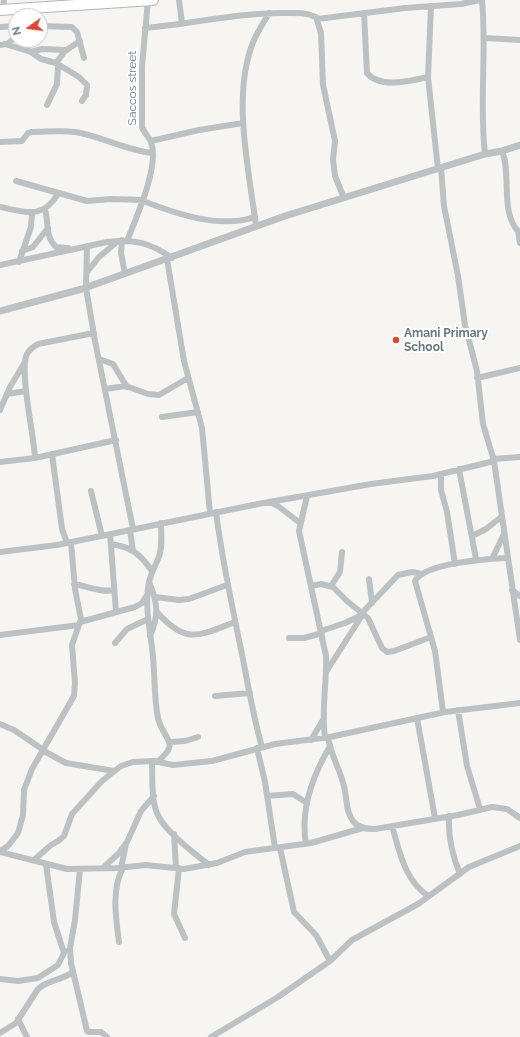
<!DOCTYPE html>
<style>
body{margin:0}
#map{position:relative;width:520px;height:1037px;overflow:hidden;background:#f6f5f2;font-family:Raleway,sans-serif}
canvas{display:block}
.north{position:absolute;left:8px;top:8px;width:40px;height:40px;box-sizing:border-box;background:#fff;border:1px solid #c2c9cd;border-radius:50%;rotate:256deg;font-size:11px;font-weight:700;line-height:16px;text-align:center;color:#667882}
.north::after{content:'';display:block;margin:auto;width:14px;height:18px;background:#d9472f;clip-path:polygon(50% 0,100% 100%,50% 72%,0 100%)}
</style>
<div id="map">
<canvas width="520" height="1037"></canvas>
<div class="north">N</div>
</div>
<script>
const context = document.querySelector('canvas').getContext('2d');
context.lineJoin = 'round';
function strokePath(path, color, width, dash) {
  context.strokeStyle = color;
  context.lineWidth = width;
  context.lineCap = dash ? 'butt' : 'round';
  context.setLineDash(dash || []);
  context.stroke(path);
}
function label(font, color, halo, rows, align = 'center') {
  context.font = font + ' Raleway,sans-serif';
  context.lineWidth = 4;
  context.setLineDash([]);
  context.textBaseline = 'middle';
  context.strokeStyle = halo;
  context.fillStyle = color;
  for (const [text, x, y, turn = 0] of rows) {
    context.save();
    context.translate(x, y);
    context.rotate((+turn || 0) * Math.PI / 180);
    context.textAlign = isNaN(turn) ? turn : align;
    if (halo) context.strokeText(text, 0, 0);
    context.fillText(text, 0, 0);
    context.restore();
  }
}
const trunk = new Path2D(`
 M0,10L153,0`);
strokePath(trunk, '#b0b5b7', 12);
strokePath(new Path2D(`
 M179,0L182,23
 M482,0C487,51 479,102 485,154
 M431,6L428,77L438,169
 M3,10L4,0
 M364,13L367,73C380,89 410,81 428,77
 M317,19L405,8L461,4L480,0
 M40,26L72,27L77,32L84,58
 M0,27L16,26
 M145,28C191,24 236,13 283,13C294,13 305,12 316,17L321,33L323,85L335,141L333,159L335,176L344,198
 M484,38L520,40
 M25,40L28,51
 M5,44L31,52L41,59L56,63L79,77L87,85L86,95L82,101
 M0,45L7,44L16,37
 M31,52L42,49L67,50
 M56,63L65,51L80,41
 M47,105L57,84L58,65
 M151,141L199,130L243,123
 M0,142L22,141L28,133L32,132C46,132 60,130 75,132C101,136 125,150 152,153
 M502,151C512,175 499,214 520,233
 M441,168L444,206L458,276L465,325L477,371L483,424L494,461L520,640
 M16,181L87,201L111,199L144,200
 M143,201C177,214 219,229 255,217
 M0,207C26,212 42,220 58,194
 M45,209C49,223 45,237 56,247L68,248
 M256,226C249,170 231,94 254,40C258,31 264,22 269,13
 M518,231L520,243
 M122,240L121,253L125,274
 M127,241C136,218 160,166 151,142C149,137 144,133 142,127V66L148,0
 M87,247L86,288L95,341L133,529
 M22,251L33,247L48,228
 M167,259L184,361L202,428L210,513
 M19,262L31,227L32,213
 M0,265L107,242C134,239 149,242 172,258
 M87,272L99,257L118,241
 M99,359L113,364L127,387
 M477,378L520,368
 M105,389L126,386L148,394L159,395L188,378
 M7,394L26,391
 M0,410L10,387L25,362
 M162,417L198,412
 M52,454L62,529L67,543
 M35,458C34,435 19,371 27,354C29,349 34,347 38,344L94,333
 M493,459L520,457
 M0,462L35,458L116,440
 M459,469L476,559
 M441,474V490L447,512L455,564
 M91,491L102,536
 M307,496L299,531L326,656C327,683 321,711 325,738
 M270,502L278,506L300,523
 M216,512C222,560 232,607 242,654C248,685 253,716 262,747
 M130,530L133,551
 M110,534L116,611
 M472,536L486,529L501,517
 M111,544C132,547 140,554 152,571
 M0,552L57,545L258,504L371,484L433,476L494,461
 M492,559L504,534
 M369,579L372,603
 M149,582C158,603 159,615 150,636
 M74,584C87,586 102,593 114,590
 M311,586L321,584L333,587L347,601L368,618L382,648L387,652L394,651L431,637
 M331,586L340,572L342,552
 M512,590L520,596
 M156,597L179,600L189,599L227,585
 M157,612C186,645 198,636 235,622
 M362,613L398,575L412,572L422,574
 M80,622L135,607L142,603L147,595
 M321,631L345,623L362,615
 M0,635L79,625
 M289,638H304L322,633
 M115,643L127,629L148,619
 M326,672L363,614
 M215,696L250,693
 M458,710L467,766L480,809
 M443,712L435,651L415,581C425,563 487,559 507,558
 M417,718L435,818
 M0,724L14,730L42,749
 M328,737C331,757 342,772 345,791C347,801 346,812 353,821C358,828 366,829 375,829L458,815L492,807L507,809L520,818
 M311,740L323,720
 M170,742L185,741L198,737
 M257,748L265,782L275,848
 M42,750L66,763L114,771
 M152,761C153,779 150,803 160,819C168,833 196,855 209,865
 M157,762C182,742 163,740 158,718C154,699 155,677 153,657C151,634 145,611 148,588C149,576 154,570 158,559C163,549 161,535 161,523
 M267,796L293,794L307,803
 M449,816C448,837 452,855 460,874
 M392,826C400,853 404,879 428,896
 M174,834L176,868
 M306,844C300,810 313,775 330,746
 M280,848L294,912L316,935L330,961
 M0,851L8,846L18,833L23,815L24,790L32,769L74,696L75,683L72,645L81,619L75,589L71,542
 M0,852L67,869L117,868L146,865L184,869L217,863L245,852L311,843L363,828
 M34,860L51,845L58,841L64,836L72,814L102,781L121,766L133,762L154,761L173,765L212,761L275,744L330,737L445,712L520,703
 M46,864L54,922L64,953
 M103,868L119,853L127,842L141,811L154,796
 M121,868L126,844
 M179,868L174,914L185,938
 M80,869L75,920L70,948L71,963L87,1031L89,1032H101L107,1037
 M119,942C116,919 111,889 123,868
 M0,979L18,981L38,978L58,965L65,951
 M18,1019L27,1037
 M0,1033L16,1023L38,989C48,980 62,980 73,972
 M211,1037L278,997L330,961L352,940L418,904L469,867L520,846`), '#bcc1c4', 6);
strokePath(new Path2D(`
 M0,311L82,289L285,216L485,154L502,151L520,145`), '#bcc1c4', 7);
strokePath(trunk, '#fff', 10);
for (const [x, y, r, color] of [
 [396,340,4,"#d9472f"]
]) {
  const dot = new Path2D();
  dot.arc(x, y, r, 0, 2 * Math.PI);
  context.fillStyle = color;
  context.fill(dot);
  strokePath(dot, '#fff', 1.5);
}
label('12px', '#667882', '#fff', [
 ["Saccos street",132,88,-90]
]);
label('bold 12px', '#667882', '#fff', [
 ["Amani Primary",404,333],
 ["School",404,347]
], 'left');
</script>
